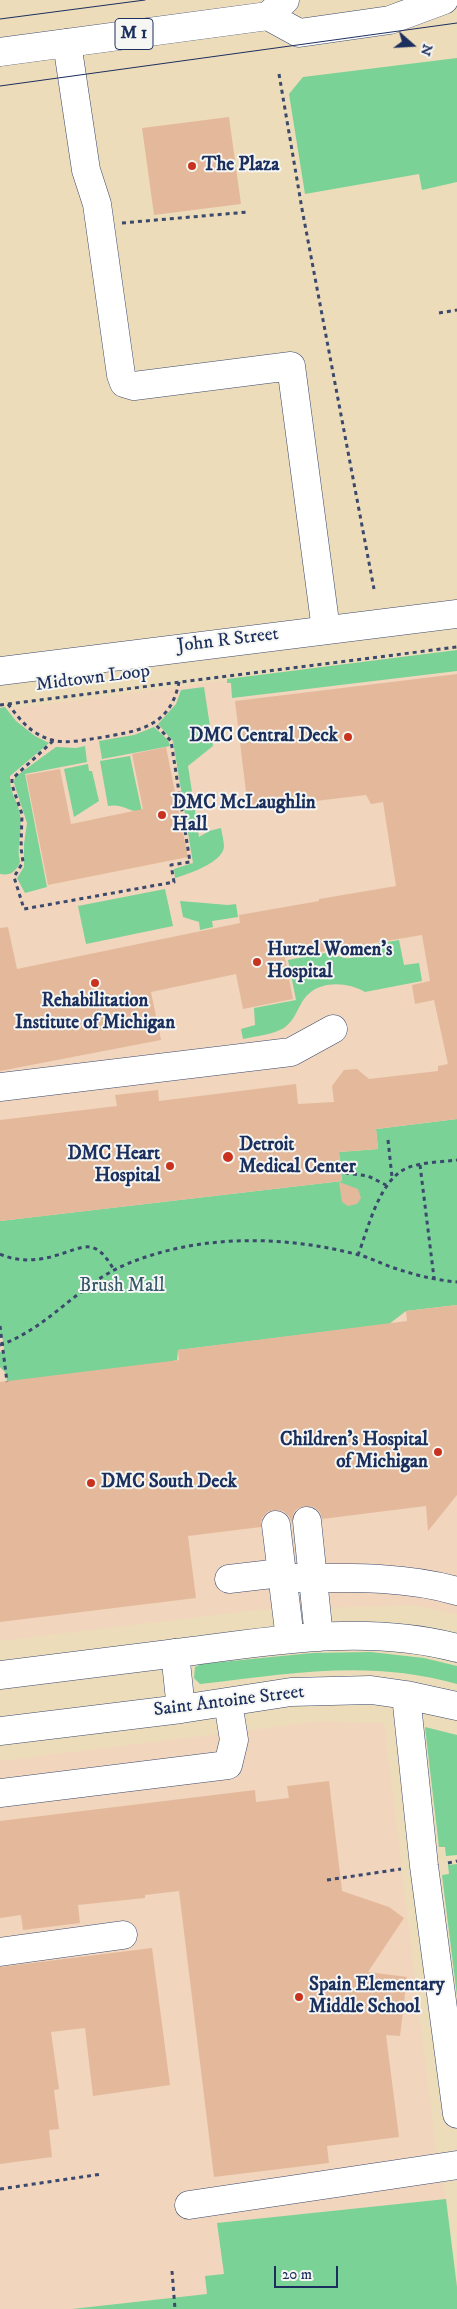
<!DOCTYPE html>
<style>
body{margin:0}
#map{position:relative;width:457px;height:2309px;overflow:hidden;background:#eddcba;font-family:"IM FELL DW Pica",serif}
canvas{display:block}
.north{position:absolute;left:387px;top:20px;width:50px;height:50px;-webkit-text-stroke:4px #f6f6f2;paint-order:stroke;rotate:109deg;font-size:14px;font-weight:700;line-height:20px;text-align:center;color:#1b2f5e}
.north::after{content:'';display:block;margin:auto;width:18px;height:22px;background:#1b2f5e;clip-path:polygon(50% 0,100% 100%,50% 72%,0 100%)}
.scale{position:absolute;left:274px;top:2266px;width:64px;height:22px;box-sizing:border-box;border:2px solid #1b2f5e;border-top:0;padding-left:6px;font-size:15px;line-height:18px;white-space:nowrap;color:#1b2f5e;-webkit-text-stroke:4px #f6f6f2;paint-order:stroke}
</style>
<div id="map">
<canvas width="457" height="2309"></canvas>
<div class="north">N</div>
<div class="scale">20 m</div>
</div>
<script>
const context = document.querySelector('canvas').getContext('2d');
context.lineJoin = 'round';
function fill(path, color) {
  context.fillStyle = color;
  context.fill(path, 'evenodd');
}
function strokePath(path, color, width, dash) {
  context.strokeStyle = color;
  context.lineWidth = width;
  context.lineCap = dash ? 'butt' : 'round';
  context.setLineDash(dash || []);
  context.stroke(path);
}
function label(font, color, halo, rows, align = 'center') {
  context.font = font + ' "IM FELL DW Pica",serif';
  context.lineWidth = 4;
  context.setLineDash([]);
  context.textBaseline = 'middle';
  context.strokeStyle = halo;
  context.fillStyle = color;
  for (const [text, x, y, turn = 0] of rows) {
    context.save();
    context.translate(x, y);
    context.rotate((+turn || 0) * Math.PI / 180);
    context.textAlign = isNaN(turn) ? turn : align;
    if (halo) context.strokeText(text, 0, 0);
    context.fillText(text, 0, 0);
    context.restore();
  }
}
fill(new Path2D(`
 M457,651V1614L412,1605L256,1610L0,1641V710Z
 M316,1722L384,1723L436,2150L446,2199L217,2223L224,2274L207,2294L72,2309H0V1761Z`), '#f1d5bd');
fill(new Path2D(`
 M457,58V182L422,190L419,174L305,194L289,94L303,77Z
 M457,650V671L232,698L231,683H227V679Z
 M204,687L213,746L188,766L199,837L209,831L221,828C222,834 224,841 224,847C222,863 188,874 175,878L174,869L193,863L173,741L158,724L176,704L181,690Z
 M5,707L16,721L35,736L49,743L10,776C9,791 17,800 20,814C23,831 16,845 20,862C16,872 10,876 0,874V708Z
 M154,727L168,740L170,746L102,759L99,741L134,735Z
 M85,746L87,762L25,774L47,887L25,893L17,878L24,867V844L27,823L14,783L15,777L56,747L76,748Z
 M130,756L142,812C129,812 122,803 108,806L100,761Z
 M88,764L89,771H92L99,801L74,817L64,769Z
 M165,889L173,926L86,944L78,906Z
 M180,901L228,905L236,904L238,917L212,921L213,927L200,930L199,922L183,917Z
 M399,940L404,965L419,963L422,981L365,992C347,981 317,980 304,999C297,1009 295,1020 284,1028C272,1035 256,1036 243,1039L241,1029L255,1025L254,1008L296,1000L288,960L331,952C344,961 356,961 364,946Z
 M457,1119V1305L406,1311L389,1324L178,1350L177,1360L168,1362L7,1382L6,1373L0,1367V1352L4,1350L2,1334H0V1221L342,1181L339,1152L378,1149L376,1129Z
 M371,1652L424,1658L457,1666V1684C367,1659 291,1674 200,1684L194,1678L195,1667L201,1664L312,1653Z
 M425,1727L457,1735V1855L446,1856L445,1847H439Z
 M457,1864V1996L442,1875L449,1874L448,1865Z
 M446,2199L457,2287V2309H72L207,2294L205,2276L224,2274L217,2223Z`), '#7ad297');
fill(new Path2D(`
 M229,117L241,204L154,215L142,128Z
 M457,674V1119L376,1129L378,1149L339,1152L342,1181L0,1221V1120L117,1106L115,1095L158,1090L159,1101L296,1084L298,1104L334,1102L332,1086L344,1070L357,1069L369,1079L438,1071V1066L448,1064L434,1000L415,1004L412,985L430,981L422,935L285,958L293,999L243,1009L236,974L151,992L161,1040L0,1071V928L8,927L17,969L240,923L239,915L319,901V899L396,886L383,802L371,804L366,795L248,809L235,701Z
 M166,747L188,857L48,885L26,775L60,769L71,824L143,809L132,754Z
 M339,1182L358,1189L361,1198L357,1204L348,1206L342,1202Z
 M457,1305V1495L428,1531L426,1506L322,1519L320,1512L314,1507L305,1506L297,1509L293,1514L292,1523L289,1516L283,1511L274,1510L267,1512L262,1518L261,1527L188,1536L196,1598L0,1622V1382L179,1360L178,1350L407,1321L406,1311Z
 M329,1781L342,1891L389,1907L404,1918L368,1972L407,1977L400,2036L386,2035L399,2137L327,2146L329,2163L214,2177L179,1891L145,1895V1898L78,1905L80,1923L23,1930L21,1915L0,1918V1821L255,1790L256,1802L289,1798L287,1786Z
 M152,1948L170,2085L93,2096L85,2028L51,2032L59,2089L54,2090L59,2129L49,2130L52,2157L0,2164V1967Z`), '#e4b99b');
const minor = new Path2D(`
 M67,43L86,170L97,204L121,375L124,383L134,386L291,366L326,630
 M0,671L457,614
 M0,1087L291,1052L333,1029
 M307,1521L319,1637
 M276,1525L290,1639
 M229,1579L272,1574L284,1578C341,1578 401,1575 457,1591
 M175,1653L181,1709
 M0,1675C64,1667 128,1659 193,1651C280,1639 371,1625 457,1648
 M406,1695L424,1866L457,2114
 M0,1731L181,1709L291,1692L371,1690L406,1695L457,1706
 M0,1793L228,1765L234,1740L228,1702
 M0,1952L123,1935
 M189,2205L457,2165`);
const major = new Path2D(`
 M268,16L299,33L390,20L444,0
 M0,52L268,16L285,0`);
strokePath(minor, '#3a496c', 29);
strokePath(major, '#3a496c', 29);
strokePath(new Path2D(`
 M279,74L302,209L374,589
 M122,223L248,212
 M439,313L457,310
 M8,704C20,720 32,735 52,740C67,744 83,740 98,738C138,731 170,728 179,682
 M0,705L457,647
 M53,741L12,779V785L22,814L21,848L23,862L14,877L24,909L174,882L171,865L190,862L171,741L154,723
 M388,1140L392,1177
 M420,1165L434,1278
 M345,1173L368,1176L386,1185
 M0,1254C17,1262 37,1261 54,1256C84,1248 94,1235 114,1270
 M358,1255C368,1229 379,1180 407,1168C422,1162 441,1162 457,1160
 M0,1345C49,1328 80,1283 127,1264C199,1234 284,1235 359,1255C371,1258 382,1264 394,1268C415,1275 435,1280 457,1282
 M448,1863L457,1861
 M327,1880L401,1869
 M0,2189L102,2174
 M172,2271L175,2309`), '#3a496c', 3, [4, 4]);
strokePath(minor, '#fff', 28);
strokePath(major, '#fff', 28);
strokePath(new Path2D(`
 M0,19L145,0
 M0,86L457,23`), '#1b2f5e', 1);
strokePath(new Path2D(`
 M0,1326L7,1382`), '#3a496c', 3, [4, 4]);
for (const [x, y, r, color] of [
 [192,166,5,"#c8321e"],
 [348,737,5,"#c8321e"],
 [162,815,5,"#c8321e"],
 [257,962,5,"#c8321e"],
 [95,983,5,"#c8321e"],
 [228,1157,6,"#c8321e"],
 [170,1166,5,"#c8321e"],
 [438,1452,5,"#c8321e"],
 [91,1483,5,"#c8321e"],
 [299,1997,5,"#c8321e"]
]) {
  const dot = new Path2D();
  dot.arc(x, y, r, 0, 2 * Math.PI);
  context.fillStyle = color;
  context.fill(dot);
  strokePath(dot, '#f6f6f2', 2);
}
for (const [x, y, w] of [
 [134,34,38]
]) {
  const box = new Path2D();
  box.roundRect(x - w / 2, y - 15.5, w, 31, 4);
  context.fillStyle = '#f6f6f2';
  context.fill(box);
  strokePath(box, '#1b2f5e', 1);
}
label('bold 18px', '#1b2f5e', null, [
 ["M 1",134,34]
]);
label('bold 19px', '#1b2f5e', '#f6f6f2', [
 ["The Plaza",202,166],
 ["DMC Central Deck",338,737,"right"],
 ["DMC McLaughlin",172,804],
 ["Hall",172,826],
 ["Hutzel Women's",267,951],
 ["Hospital",267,973],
 ["Rehabilitation",95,1002,"center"],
 ["Institute of Michigan",95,1024,"center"],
 ["Detroit",239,1146],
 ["Medical Center",239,1168],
 ["DMC Heart",160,1155,"right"],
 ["Hospital",160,1177,"right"],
 ["Children's Hospital",428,1441,"right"],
 ["of Michigan",428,1463,"right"],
 ["DMC South Deck",101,1483],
 ["Spain Elementary",309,1986],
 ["Middle School",309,2008]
], 'left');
label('19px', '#1b2f5e', '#f6f6f2', [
 ["John R Street",228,641,-7],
 ["Midtown Loop",93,679,-7],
 ["Saint Antoine Street",229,1702,-7]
]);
label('19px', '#33586c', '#f6f6f2', [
 ["Brush Mall",122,1287]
]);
</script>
